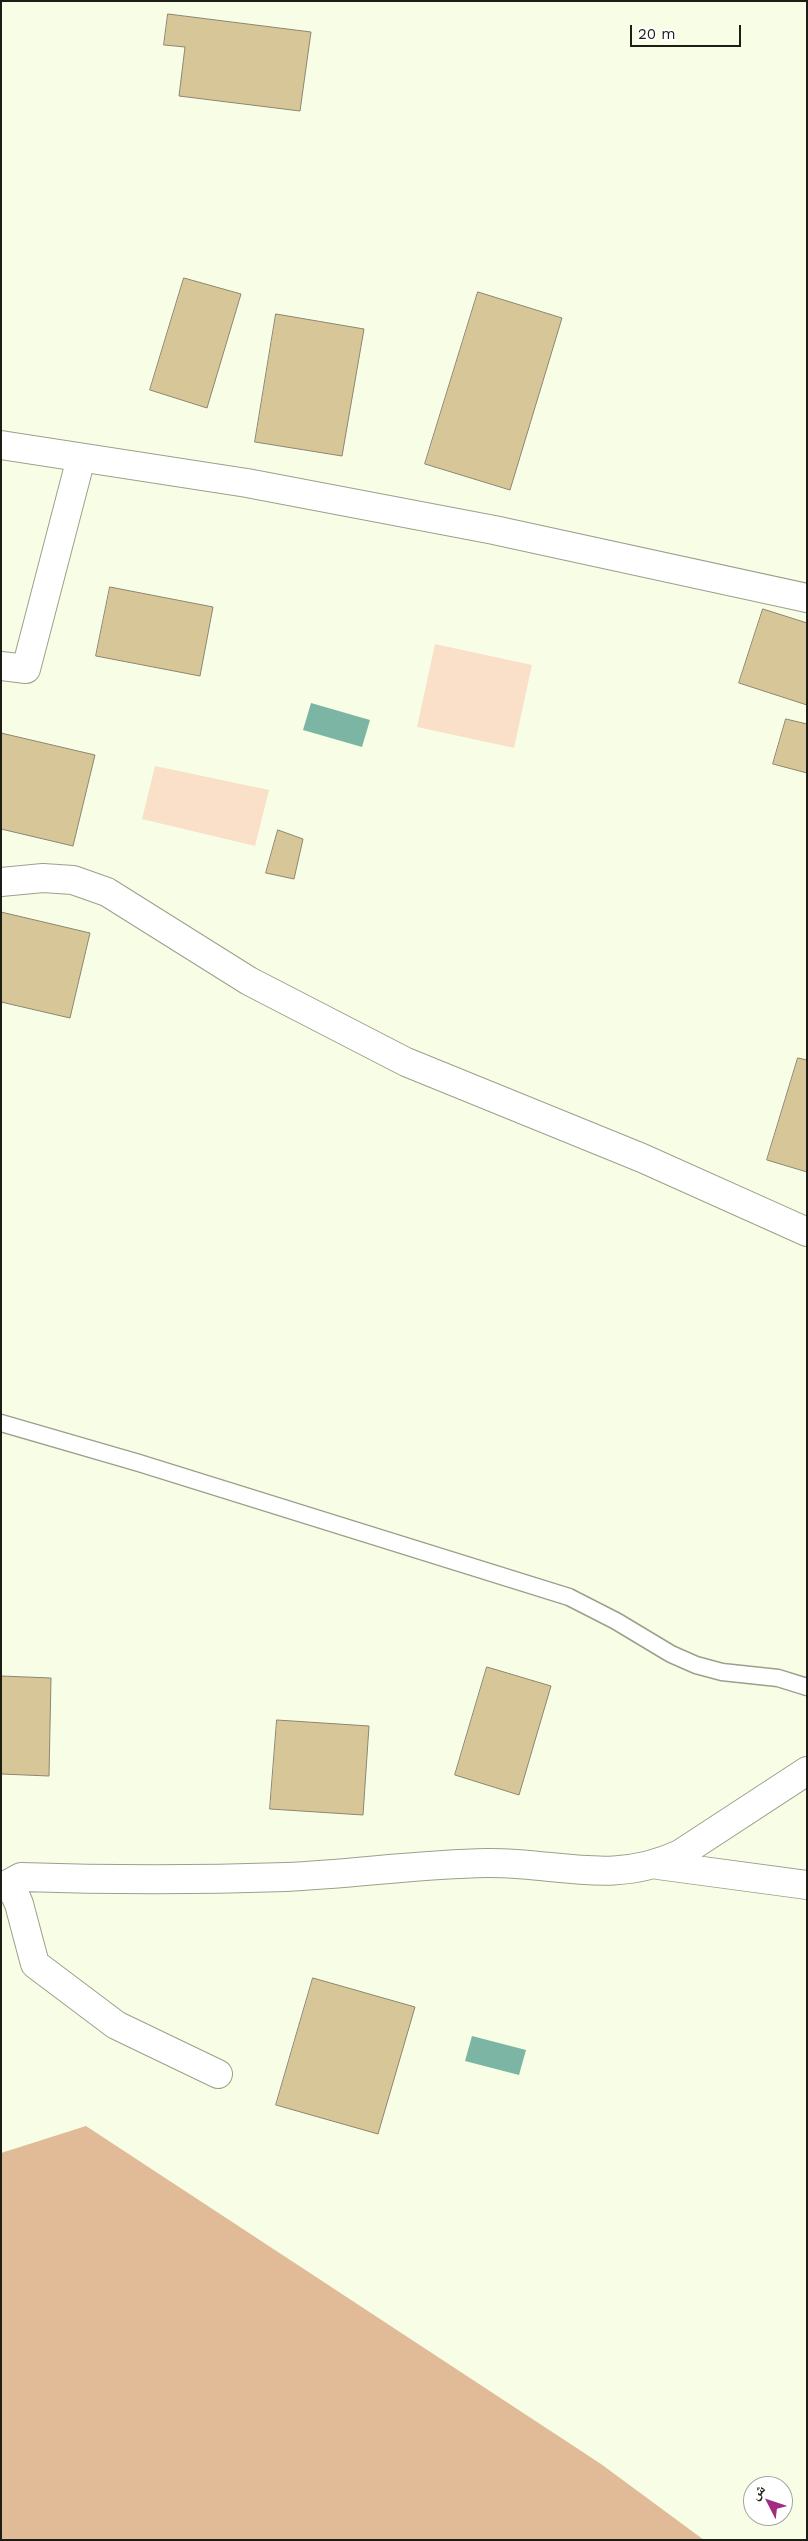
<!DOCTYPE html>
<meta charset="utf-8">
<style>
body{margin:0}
#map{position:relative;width:808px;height:2541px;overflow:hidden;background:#f8fee6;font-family:"Work Sans","Noto Naskh Arabic",sans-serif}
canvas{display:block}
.frame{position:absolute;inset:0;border:2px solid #1c1e16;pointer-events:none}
.north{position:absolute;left:743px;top:2476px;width:50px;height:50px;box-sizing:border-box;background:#fff;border:1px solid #a4a5a2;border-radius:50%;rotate:311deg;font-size:14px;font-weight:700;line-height:20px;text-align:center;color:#1c1e16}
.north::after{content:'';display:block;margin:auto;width:18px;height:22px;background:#a32b82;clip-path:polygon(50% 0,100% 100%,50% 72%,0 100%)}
.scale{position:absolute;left:630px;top:25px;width:111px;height:22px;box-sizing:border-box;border:2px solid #1c1e16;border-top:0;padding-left:6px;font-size:15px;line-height:18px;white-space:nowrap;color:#1c1e16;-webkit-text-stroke:4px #fff;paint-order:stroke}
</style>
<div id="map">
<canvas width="808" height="2541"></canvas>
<div class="frame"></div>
<div class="north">ش</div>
<div class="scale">20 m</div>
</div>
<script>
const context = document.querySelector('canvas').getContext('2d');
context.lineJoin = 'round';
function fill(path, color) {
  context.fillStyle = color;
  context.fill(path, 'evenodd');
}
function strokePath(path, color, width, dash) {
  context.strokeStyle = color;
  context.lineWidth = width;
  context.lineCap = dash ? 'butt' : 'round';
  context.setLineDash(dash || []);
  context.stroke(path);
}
fill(new Path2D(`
 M435,644L532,665L514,748L417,727Z
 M155,766L269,790L255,846L142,819Z`), '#fae0c9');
fill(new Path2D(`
 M86,2126L601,2464L704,2540H1V2153Z`), '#e1bb98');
fill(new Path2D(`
 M311,703L370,720L362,747L303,730Z
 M472,2036L526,2050L519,2075L465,2061Z`), '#7cb5a4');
const building = new Path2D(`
 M168,14L311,32L300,111L179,96L185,47L164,45Z
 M184,278L241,294L207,408L150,390Z
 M478,292L562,318L510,490L425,464Z
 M276,314L364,329L342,456L255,442Z
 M110,587L213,607L200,676L96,656Z
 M763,609L807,623V705L739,683Z
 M786,719L807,724V773L773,764Z
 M1,733L95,755L73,846L1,829Z
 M278,830L303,839L294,879L266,873Z
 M1,912L90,933L70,1018L1,1002Z
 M798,1058L807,1060V1172L767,1160Z
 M487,1667L551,1686L519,1795L455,1775Z
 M1,1676L51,1678L49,1776L1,1774Z
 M277,1720L369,1726L363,1815L270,1809Z
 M313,1978L415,2007L378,2134L276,2105Z`);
fill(building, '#d7c798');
strokePath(building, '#8d8571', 1);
const service = new Path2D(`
 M1,1423L139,1463L569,1597L616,1621L671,1654L696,1665L722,1672L778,1678L807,1687`);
const minor = new Path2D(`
 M1,666L26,669L81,458
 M1,882L43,878L73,880L107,892L249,981L406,1062L642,1158L807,1232
 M658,1865L807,1885
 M10,1883L19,1904L35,1964L116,2025L218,2074
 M1,1888L21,1877C108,1880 199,1880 286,1877C353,1874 420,1864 487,1863C557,1862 612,1886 680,1854L807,1771`);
const secondary = new Path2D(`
 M1,445L247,483L494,530L807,598`);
strokePath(service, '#9ba08b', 19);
strokePath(minor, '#9ba08b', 30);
strokePath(secondary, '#9ba08b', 30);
strokePath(service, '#fff', 16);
strokePath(minor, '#fff', 28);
strokePath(secondary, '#fff', 28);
</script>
